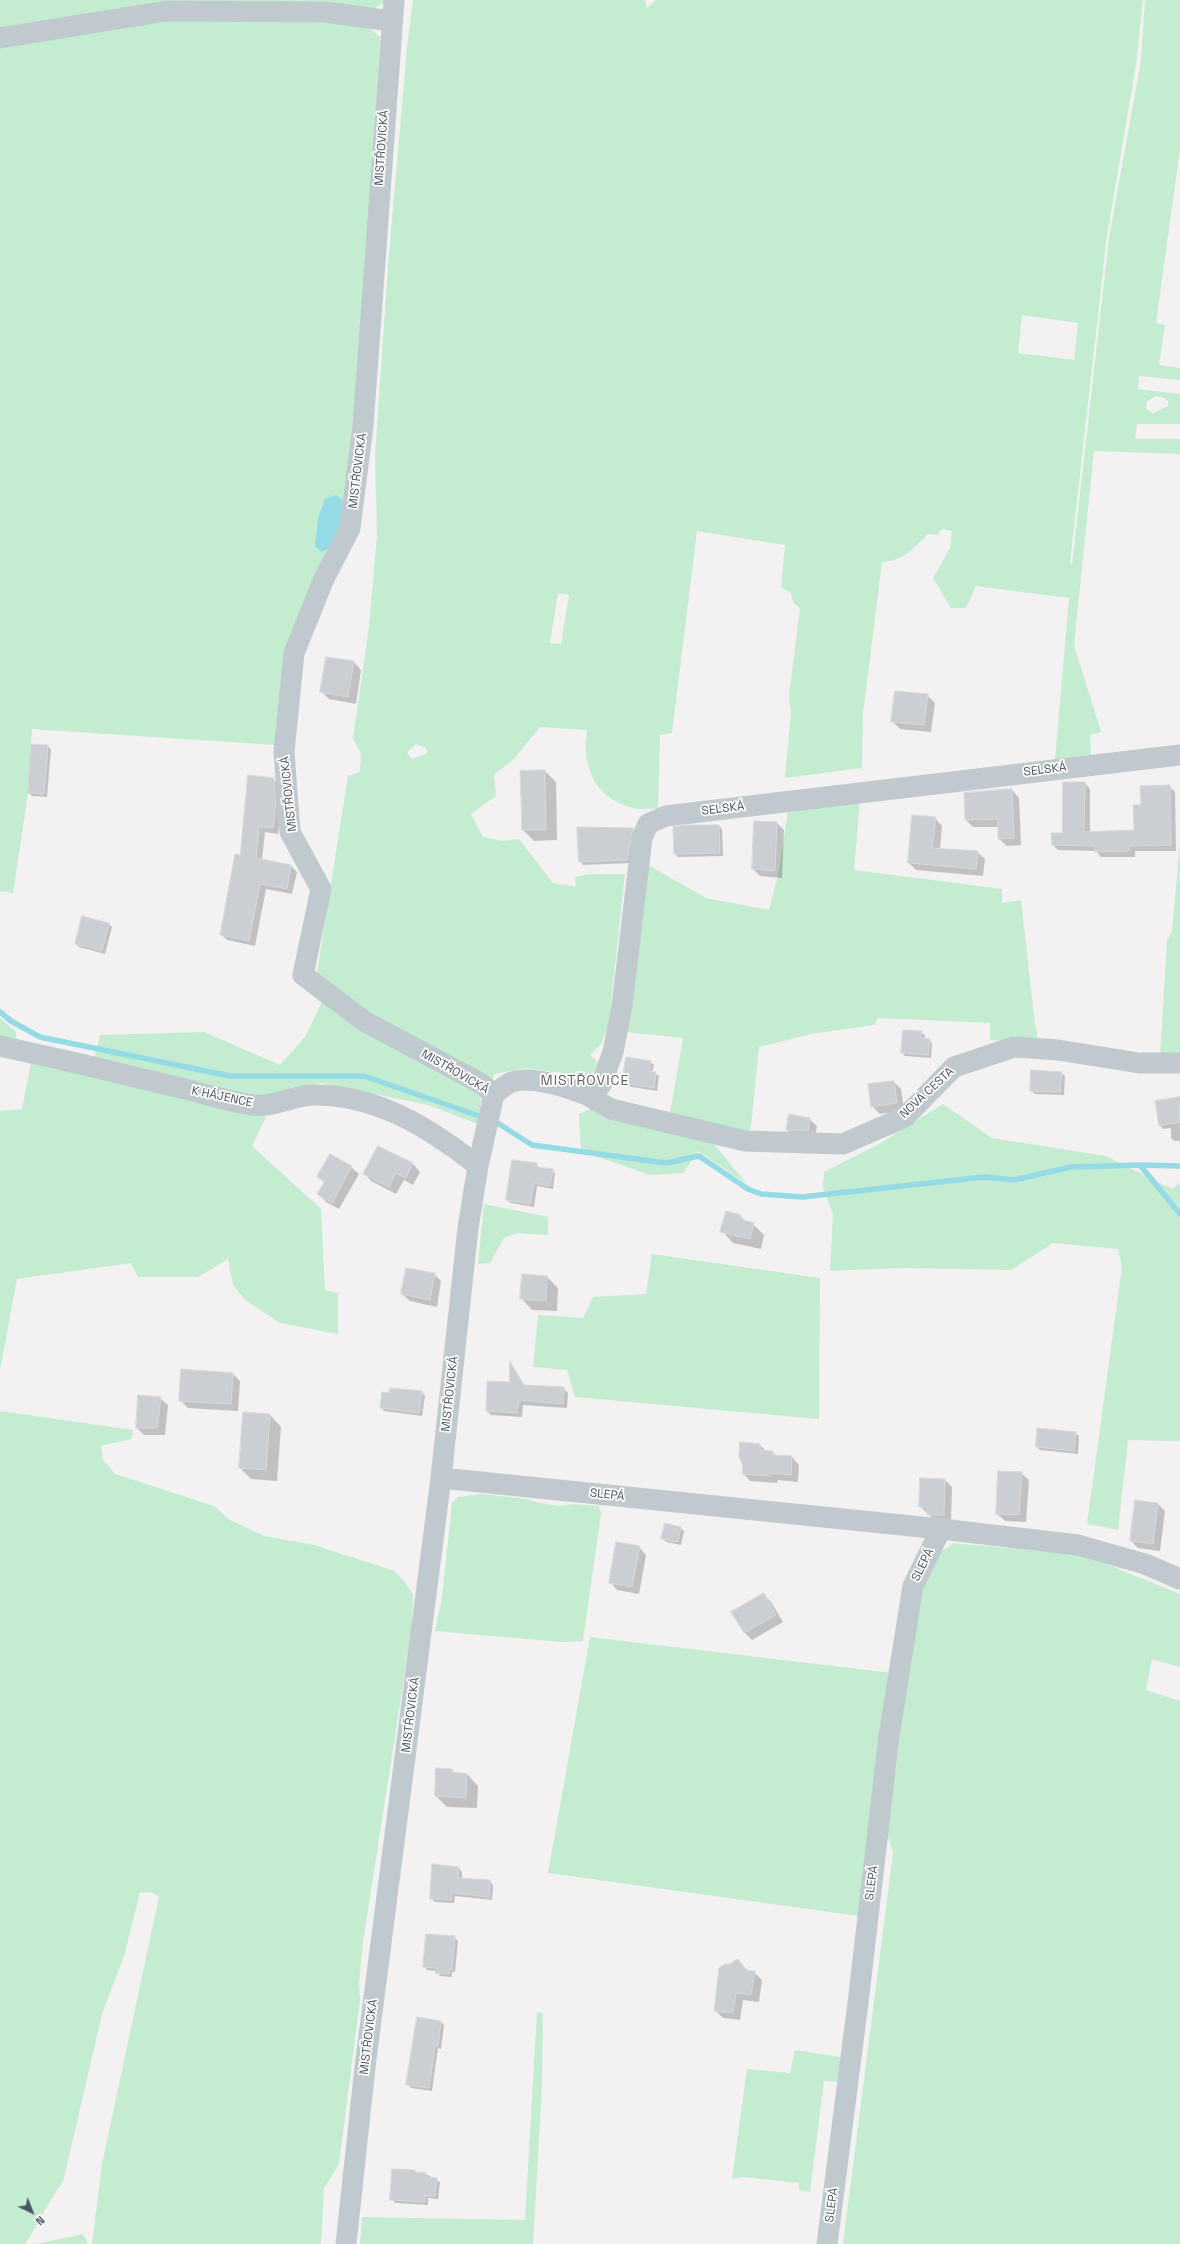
<!DOCTYPE html>
<meta charset="utf-8">
<style>
body{margin:0}
#map{position:relative;width:1180px;height:2244px;overflow:hidden;background:#f3f1f1;font-family:"Space Grotesk",sans-serif}
canvas{display:block}
.north{position:absolute;left:12px;top:2192px;width:40px;height:40px;-webkit-text-stroke:3px #fff;paint-order:stroke;rotate:137deg;font-size:11px;font-weight:700;line-height:16px;text-align:center;color:#4a565d}
.north::after{content:'';display:block;margin:auto;width:14px;height:18px;background:#4a565d;clip-path:polygon(50% 0,100% 100%,50% 72%,0 100%)}
</style>
<div id="map">
<canvas width="1180" height="2244"></canvas>
<div class="north">N</div>
</div>
<script>
const context = document.querySelector('canvas').getContext('2d');
context.lineJoin = 'round';
function fill(path, color) {
  context.fillStyle = color;
  context.fill(path, 'evenodd');
}
function strokePath(path, color, width, dash) {
  context.strokeStyle = color;
  context.lineWidth = width;
  context.lineCap = dash ? 'butt' : 'round';
  context.setLineDash(dash || []);
  context.stroke(path);
}
function label(font, color, halo, rows, align = 'center') {
  context.font = font + ' "Space Grotesk",sans-serif';
  context.lineWidth = 3.5;
  context.setLineDash([]);
  context.textBaseline = 'middle';
  context.strokeStyle = halo;
  context.fillStyle = color;
  for (const [text, x, y, turn = 0] of rows) {
    context.save();
    context.translate(x, y);
    context.rotate((+turn || 0) * Math.PI / 180);
    context.textAlign = isNaN(turn) ? turn : align;
    if (halo) context.strokeText(text, 0, 0);
    context.fillText(text, 0, 0);
    context.restore();
  }
}
fill(new Path2D(`
 M0,0H389L370,11L323,7L0,34Z
 M413,0H645L647,8L656,0H1143L1136,65L1107,235L1070,563L1072,564L1109,238L1141,61L1145,0H1180V149L1156,323L1165,325L1159,365L1180,368V380L1139,376L1138,389L1180,394V424H1137L1135,439H1180V454L1094,451L1074,645L1101,732L1090,735L1091,755L1055,760L1069,598L976,586L966,608H951L933,578L950,548L952,531L942,529L937,535L928,534C914,548 903,561 882,562L863,714L862,768L785,778L791,712L789,696L800,608L793,602L791,593L781,587L785,545L697,531L672,733L660,735L658,809C650,808 640,810 633,808C595,799 581,766 587,730L540,727L514,759L494,775L496,796L471,814L483,837L502,841L519,839L553,883L576,887L575,877L589,874H625L609,1021L602,1043L590,1055L599,1063L590,1077L525,1068L495,1074L481,1099L478,1124L428,1105L321,1083L261,1098L94,1059L100,1035L204,1032L280,1065L305,1037L321,1004L330,992L317,973L348,776L360,772L361,753L353,739L369,627L377,535L375,456L388,266L407,48ZM1022,315L1078,323L1074,360L1018,353ZM1157,396L1165,398L1168,401V406L1153,413L1146,409L1147,401ZM558,593L569,595L561,644L550,643ZM416,744L426,748L427,751L426,754L412,759L407,752Z
 M138,18L363,23L380,37L357,430L335,545L275,745L32,729L28,793L13,893L0,891V43Z
 M860,801L854,870L1002,889V903L1021,900L1035,1025L1039,1042L990,1040V1023L878,1018L874,1025L811,1034L759,1047L750,1136L669,1119L683,1038L627,1032L648,865L706,898L769,910L779,871L788,811Z
 M1180,843V1056L1160,1057L1167,941L1172,931Z
 M0,1018L16,1032V1041L0,1038Z
 M31,1063L266,1117L252,1146L321,1209L325,1290L338,1293V1334L280,1323L244,1299L233,1285L228,1259L198,1277H138L131,1263L17,1279L0,1370V1111L22,1109Z
 M943,1104L992,1138L1106,1156L1172,1189L1180,1183V1441L1128,1440L1118,1530L1087,1524L1122,1267L1118,1249L1053,1243L1011,1270L903,1268L830,1271L833,1214L823,1188L824,1172L879,1144Z
 M590,1109L713,1143L746,1183L698,1151L683,1173L650,1175L581,1151L579,1114Z
 M484,1204L548,1217V1235L518,1233L504,1238L490,1263L478,1264Z
 M652,1254L820,1278L819,1419L575,1397L567,1370L533,1367L538,1315L583,1318L593,1297L646,1294Z
 M0,1411L133,1430L131,1439L101,1446L103,1460L115,1474L214,1506L230,1520L264,1536L314,1545L395,1571L406,1584L413,1595L412,1627L363,1942L359,1982L360,2000L339,2164L324,2188L321,2244H92L102,2164L159,1897L151,1892L140,1893L124,1956L102,2014L63,2182C48,2202 39,2223 25,2244H0Z
 M482,1494L527,1499L535,1502L560,1506L573,1504L599,1506L601,1514L583,1641L562,1642L435,1631L442,1597L452,1503L458,1497Z
 M953,1543L1084,1555L1180,1594V1667L1152,1659L1146,1690L1180,1701V2244H843L893,1853L887,1834L908,1673L924,1582L935,1557Z
 M590,1637L892,1673L859,1916L548,1873Z
 M537,2012L543,2013L542,2086L533,2244H360L362,2217L525,2220Z
 M795,2050L841,2057L838,2082L824,2081L810,2192L799,2190V2183L743,2177L732,2179L747,2069L790,2073Z
 M83,2234L88,2244H36Z`), '#c4ecd1');
fill(new Path2D(`
 M336,495L345,502C345,526 345,539 322,552L315,546L318,519L325,499Z`), '#95dbe5');
fill(new Path2D(`
 M354,662L361,670L356,704L329,699L322,692Z
 M927,695L935,703L931,732L900,729L892,721Z
 M48,746L51,750L47,797L32,796L29,793Z
 M545,771L556,782L557,840L534,841L523,830Z
 M273,779L279,785L281,810L278,834L265,832L262,860L291,866L297,872L292,894L266,889L255,946L227,940L221,934Z
 M1085,783L1090,789V833L1135,831L1142,806L1169,786L1175,792L1176,851H1135V857H1101L1096,851L1058,850L1053,845L1063,834Z
 M1012,790L1019,798L1021,845L1007,846L999,839V827H973L966,820Z
 M913,816L935,818L942,826L940,849L977,852L985,859L983,876L916,870L909,863Z
 M755,822L777,823L784,830L782,878L760,876L753,869Z
 M719,826L722,829L723,856L678,857L675,854Z
 M578,828L633,829L636,832L630,863L583,865L580,861Z
 M109,924L112,927L105,954L79,947L76,944Z
 M921,1032L925,1035L924,1039L929,1040L932,1043L931,1058L905,1056L902,1052Z
 M650,1062L654,1065L652,1072L659,1076L657,1091L626,1086L623,1083Z
 M1061,1073L1065,1076L1064,1095L1035,1094L1031,1091Z
 M894,1082L901,1089L904,1110L880,1114L872,1106Z
 M1180,1098V1141H1175L1171,1138V1128L1163,1129L1160,1125Z
 M809,1119L817,1126L815,1138L795,1137L787,1130Z
 M378,1147L413,1164L420,1172L413,1185L404,1180L396,1194L371,1181L364,1173Z
 M536,1164L540,1168L552,1170L555,1173L553,1189L537,1186L534,1207L511,1203L507,1200Z
 M351,1167L359,1174L339,1209L326,1202L318,1194L325,1183L318,1176Z
 M740,1216L747,1222L753,1224L764,1235L761,1249L733,1243L722,1231Z
 M434,1274L441,1281L437,1307L410,1301L402,1294Z
 M547,1277L558,1288L557,1311L532,1310L521,1298Z
 M511,1363L525,1386L563,1388L568,1393L567,1408L523,1405L522,1417L491,1415L487,1411L510,1383Z
 M233,1374L240,1381L238,1411L188,1408L180,1400Z
 M391,1389L422,1392L425,1396L422,1416L384,1411L381,1407L390,1394Z
 M160,1398L168,1405L165,1435H144L137,1428Z
 M244,1413L270,1415L281,1427L277,1481L251,1479L240,1468Z
 M1075,1433L1079,1436L1078,1454L1040,1450L1037,1447Z
 M741,1443L760,1445L766,1451L772,1452L777,1456L792,1457L799,1465L798,1482L778,1480L777,1483L750,1481L743,1473Z
 M1021,1473L1029,1480L1026,1522L1005,1521L997,1514Z
 M921,1479L945,1480L952,1487L951,1522H936L920,1506Z
 M1158,1504L1165,1511L1160,1551L1138,1548L1131,1541Z
 M680,1528L684,1531L681,1545L666,1542L663,1539Z
 M639,1547L646,1555L639,1594L617,1590L610,1582Z
 M764,1594L771,1602L783,1622L752,1640L745,1633L733,1612Z
 M452,1770L455,1774H467L478,1786L477,1808L447,1807L436,1796Z
 M433,1865L459,1868L462,1872V1879L490,1881L493,1885L492,1900L455,1896L454,1903L435,1902L431,1899Z
 M454,1937L458,1941L455,1972H452V1977L440,1976L437,1971L427,1970L424,1966Z
 M738,1960L748,1971L754,1972L762,1980L759,2002L743,2000L740,2020L723,2018L715,2010L730,1966Z
 M441,2022L444,2025L441,2049L438,2048L432,2091L411,2088L407,2084Z
 M426,2174L440,2182L438,2199L428,2198V2205L395,2203L392,2199Z`), '#0003');
strokePath(new Path2D(`
 M0,1012L11,1021L40,1037L230,1076H364L485,1118
 M493,1120L532,1145L666,1163L699,1156L748,1189L761,1194L802,1197L984,1177L1014,1180L1071,1167L1140,1165L1180,1214
 M1140,1165L1180,1166`), '#95dbe5', 5.5);
const building = new Path2D(`
 M326,657L354,661L348,697L320,692Z
 M895,691L928,694L924,725L891,722Z
 M31,744L48,745L44,794L28,793Z
 M545,770L546,830H522L520,771Z
 M248,775L274,778L276,804L273,828L259,827L256,858L291,865L287,889L260,884L249,941L220,935L235,854L240,855Z
 M1063,782H1085L1084,832L1134,830L1133,805H1141L1140,786L1170,785L1171,845L1129,846V851L1095,852V846L1052,845L1051,833H1062Z
 M1012,789L1014,838L998,839V819L965,820L964,793Z
 M912,815L936,817L932,848L978,851L976,869L908,863Z
 M754,821L777,822L775,871L752,869Z
 M688,825H719L720,853L674,854L673,827Z
 M577,827L633,828L627,860L579,862Z
 M82,916L109,923L102,951L75,944Z
 M903,1030L922,1031L921,1038L930,1039L928,1055L901,1053Z
 M626,1057L651,1061L649,1071L656,1072L654,1088L622,1083Z
 M1031,1070L1062,1072L1060,1092L1030,1091Z
 M894,1081L897,1103L871,1107L868,1084Z
 M1180,1097V1122L1159,1126L1155,1101Z
 M789,1114L810,1118L808,1131L786,1130Z
 M378,1146L413,1163L406,1178L396,1173L389,1187L363,1174Z
 M330,1154L352,1166L332,1203L317,1194L325,1181L317,1177Z
 M512,1160L537,1163L536,1167L553,1169L550,1186L534,1183L530,1204L506,1200Z
 M726,1211L741,1215L740,1219L754,1223L750,1239L720,1232Z
 M406,1268L435,1273L430,1300L401,1294Z
 M522,1274L547,1276L546,1301L520,1299Z
 M510,1361L523,1385L564,1387L563,1404L519,1400L517,1413L486,1411L487,1381L509,1382Z
 M181,1369L233,1373L231,1404L179,1401Z
 M390,1388L422,1391L419,1413L380,1408L382,1392L389,1393Z
 M138,1395L161,1397L157,1428H136Z
 M243,1412L270,1414L266,1470L239,1468Z
 M1037,1428L1076,1432L1074,1451L1036,1447Z
 M740,1442L760,1444V1450L773,1451V1455L792,1456L791,1475L771,1473L770,1476L742,1474L743,1466L739,1457Z
 M998,1471L1022,1472L1019,1515L996,1514Z
 M920,1478L945,1479L944,1515H927L928,1507H919Z
 M1135,1500L1158,1503L1153,1544L1130,1541Z
 M665,1523L681,1527L678,1542L661,1539Z
 M616,1542L640,1546L632,1587L609,1583Z
 M764,1593L776,1615L744,1633L731,1612Z
 M436,1768L452,1769V1772L467,1774L466,1798L435,1796Z
 M432,1864L459,1867L458,1878L490,1880L489,1897L452,1893L451,1900L430,1899Z
 M426,1934L455,1936L452,1970L449,1969V1974L435,1973L436,1968L423,1967Z
 M738,1959L746,1970L755,1971L751,1995L736,1993L733,2013L714,2011L719,1968L725,1964H730Z
 M417,2017L441,2021L438,2046L435,2045L429,2088L406,2085Z
 M392,2169L415,2170V2172L426,2173V2177L437,2178L435,2196H425V2202L390,2200Z`);
fill(building, '#cbcfd3');
strokePath(building, '#d6d8dc', 1);
strokePath(new Path2D(`
 M394,0L363,426L350,528L323,581L294,653L284,752L290,832L321,889L303,975L364,1021L482,1084L494,1094
 M0,38L167,11L325,12L391,21
 M0,1046C56,1058 112,1071 168,1085C196,1091 225,1101 253,1105C272,1108 293,1096 312,1095C376,1094 430,1128 478,1166
 M494,1094C499,1091 506,1084 512,1082C531,1075 569,1088 587,1095L601,1085L613,1052L622,1006L642,838L648,824L666,816L1180,755
 M587,1095L611,1109L745,1141L843,1144L905,1117L954,1067L1014,1047L1058,1050L1139,1063H1180
 M441,1478L941,1529
 M346,2244L365,2067L441,1478L468,1228L478,1166L494,1094
 M827,2244L858,2003L889,1736L913,1586L941,1529L1078,1545L1145,1564L1180,1579`), '#c0c9ce', 21);
label('12px', '#4a565d', '#fff', [
 ["MISTŘOVICKÁ",382,148,-86],
 ["MISTŘOVICKÁ",358,471,-83],
 ["SELSKÁ",1045,770,-7],
 ["MISTŘOVICKÁ",289,794,-96],
 ["SELSKÁ",723,809,-7],
 ["MISTŘOVICKÁ",455,1072,30],
 ["NOVÁ CESTA",927,1093,-43],
 ["K HÁJENCE",222,1097,12],
 ["MISTŘOVICKÁ",450,1394,-84],
 ["SLEPÁ",607,1495,6],
 ["SLEPÁ",923,1565,-64],
 ["MISTŘOVICKÁ",411,1715,-83],
 ["SLEPÁ",872,1883,-83],
 ["MISTŘOVICKÁ",369,2037,-83],
 ["SLEPÁ",832,2205,-83]
]);
context.letterSpacing = '1px';
label('14px', '#5e6265', '#fff', [
 ["MISTŘOVICE",585,1081]
]);
context.letterSpacing = '0px';
</script>
